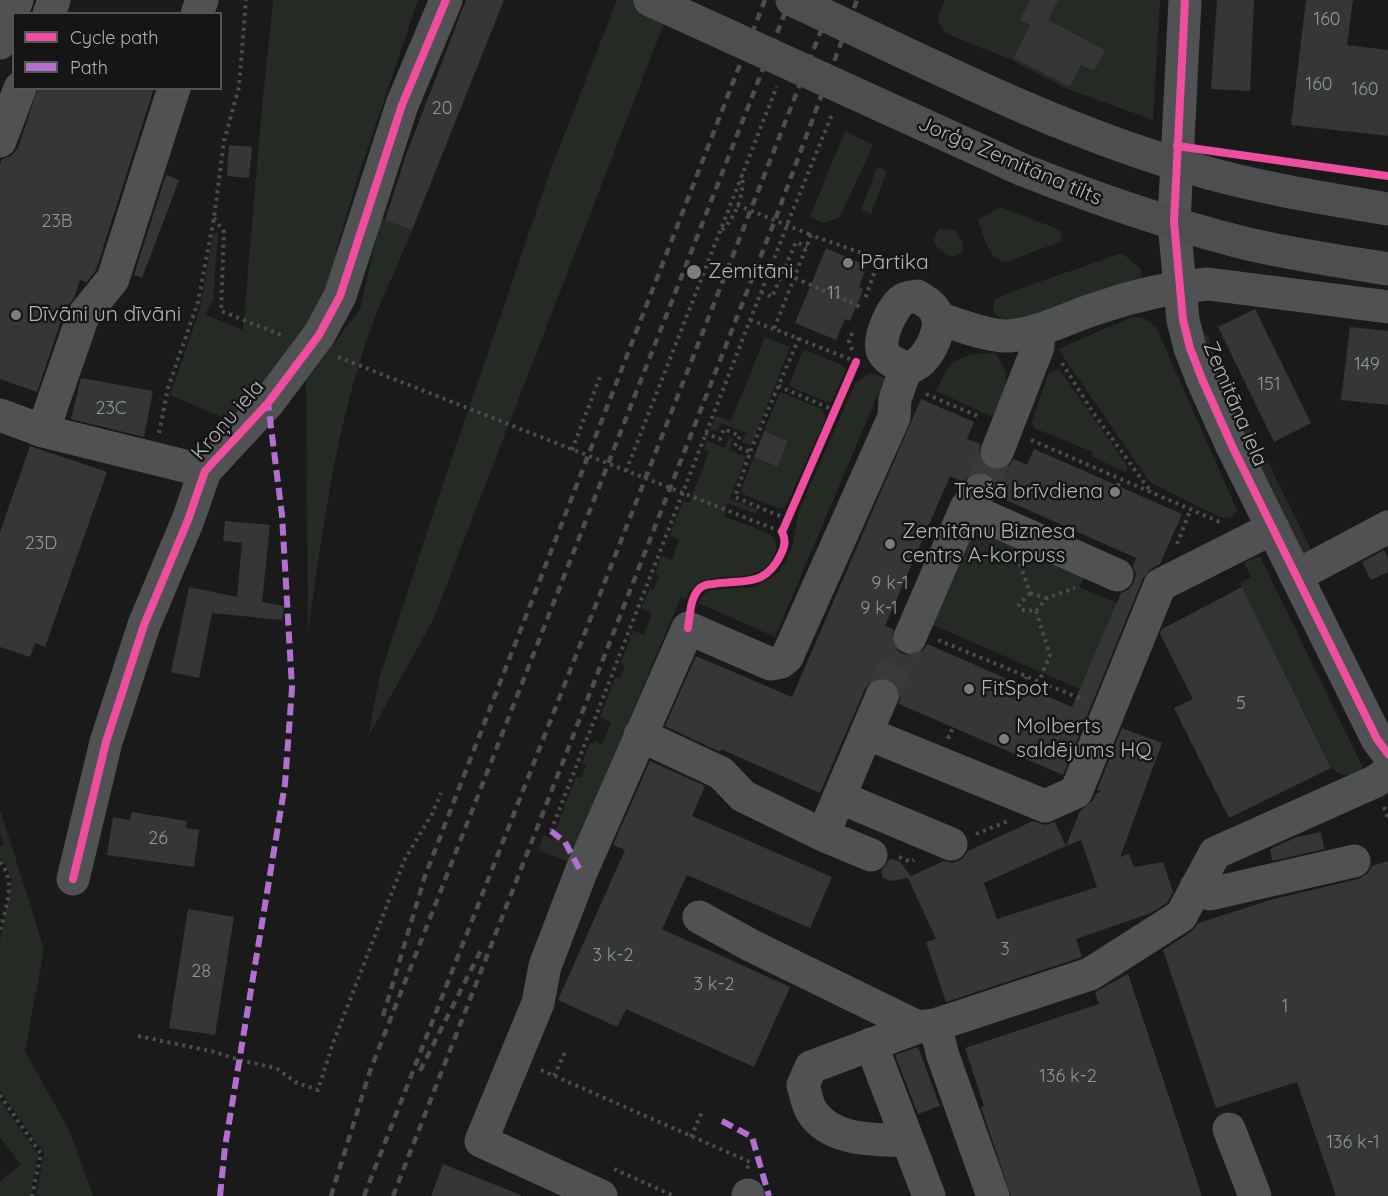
<!DOCTYPE html>
<meta charset="utf-8">
<style>
body{margin:0}
#map{position:relative;width:1388px;height:1196px;overflow:hidden;background:#1a1a1b;font-family:Quicksand,sans-serif}
canvas{display:block}
.legend{position:absolute;left:12px;top:12px;width:210px;height:78px;box-sizing:border-box;background:#151516;border:2px solid #525558;margin:0;padding:8px 10px;list-style:none;font-size:18px;color:#adb5ba}
.legend li{display:flex;align-items:center;gap:12px;height:30px}
.legend b{width:30px;border:2px solid #525558}
</style>
<div id="map">
<canvas width="1388" height="1196"></canvas>
<ul class="legend">
<li><b style="height:8px;background:#ef4d9e"></b>Cycle path</li>
<li><b style="height:8px;background:#b36fd0"></b>Path</li>
</ul>
</div>
<script>
const context = document.querySelector('canvas').getContext('2d');
context.lineJoin = 'round';
function fill(path, color) {
  context.fillStyle = color;
  context.fill(path, 'evenodd');
}
function strokePath(path, color, width, dash) {
  context.strokeStyle = color;
  context.lineWidth = width;
  context.lineCap = dash ? 'butt' : 'round';
  context.setLineDash(dash || []);
  context.stroke(path);
}
function label(font, color, halo, rows, align = 'center') {
  context.font = font + ' Quicksand,sans-serif';
  context.lineWidth = 5;
  context.setLineDash([]);
  context.textBaseline = 'middle';
  context.strokeStyle = halo;
  context.fillStyle = color;
  for (const [text, x, y, turn = 0] of rows) {
    context.save();
    context.translate(x, y);
    context.rotate((+turn || 0) * Math.PI / 180);
    context.textAlign = isNaN(turn) ? turn : align;
    if (halo) context.strokeText(text, 0, 0);
    context.fillText(text, 0, 0);
    context.restore();
  }
}
fill(new Path2D(`
 M273,0H418L361,168L338,243L327,298L236,423L170,395L200,309L213,235L218,232L213,300L206,315L243,330L262,107Z
 M617,0H673L433,620L368,737L379,679L440,493L549,174Z
 M945,0H1160L1153,120L1065,88L1010,59L947,34L939,23L938,17Z
 M845,131L873,145L840,217L823,223L810,217Z
 M877,167L887,171L871,214L861,210Z
 M1000,207L1060,230L1062,241L1006,262C988,260 984,235 978,220Z
 M381,218L412,230C396,269 377,308 364,348C334,440 321,539 308,634L306,381L360,309Z
 M939,229L954,230L962,240L964,251L952,257C939,251 928,243 939,229Z
 M1122,253L1141,269L1142,276L1138,282L1026,321L1001,319L993,312L994,300L1019,289Z
 M1132,317L1144,318L1156,327L1237,510L1230,518L1220,517L1150,482L1058,349Z
 M1204,333L1207,335L1215,356L1312,551L1303,557L1224,395L1202,334Z
 M765,337L790,347L751,446L742,442L746,433L721,423L716,431L710,430L716,416L731,421Z
 M805,350L842,365L846,369L832,401L827,402L789,386L802,352Z
 M995,353C1014,379 1006,390 993,417L936,391C952,356 958,355 995,353Z
 M1059,369L1128,467L1126,472L1092,457L1093,452L1034,428L1032,422L1048,374Z
 M870,373L885,378L775,637L698,603L704,594L710,590L755,587L777,574L784,564L792,548L799,510L855,384Z
 M780,392L822,409L826,418L787,504L783,508H778L740,493L754,457L778,467L788,442L764,431Z
 M729,437L733,439L729,450L746,457L730,499L757,509L756,514L728,503L724,516C734,521 764,530 772,536C776,540 777,547 775,553C760,595 700,559 686,599L681,597L569,862L538,850L544,835L552,839L576,777L581,778L586,765L582,763L590,743L593,744L594,741L602,744L611,722L600,717L615,677L620,678L625,665L621,663L633,631L644,635L652,613L641,609L650,588L654,589L659,576L655,574L662,556L672,560L679,540L670,536L683,501L689,503L709,452L704,449L707,441L725,448Z
 M973,517L1088,567L1080,587L1117,603L1080,689L928,623Z
 M1260,556L1364,770C1351,778 1342,777 1331,768L1240,583L1251,577L1244,563Z
 M0,809L44,949L25,1051L70,1132L93,1196H36L44,1153L0,1091V941L12,880L4,862L0,858V846L4,844L0,832Z
 M0,1100L38,1155L30,1196H0V1181L21,1165L0,1137Z`), '#262a25');
fill(new Path2D(`
 M466,0H504L412,230L385,220L406,155Z
 M1030,0H1058L1048,20L1105,50L1094,71L1081,65L1070,87L1014,58L1030,25L1020,20Z
 M1217,0H1254L1250,91L1211,89Z
 M1306,0H1353L1347,45L1388,50V136L1291,125Z
 M38,88H154L96,270L87,282L80,280L74,298L65,309L37,392L0,379V164L2,159L11,156L18,148Z
 M229,145L252,147L249,178L227,176Z
 M166,175L179,180L142,278L134,275Z
 M826,248L867,266L859,287L863,289L860,298L850,321L845,319L836,340L795,323Z
 M1255,309L1311,423L1274,442L1218,327Z
 M1350,327L1388,331V405L1341,400Z
 M81,378L153,391L144,437L71,419Z
 M921,399L974,422L967,439L980,444L979,455L982,463L990,469L1000,470L1008,467L1014,459L1027,465L1034,449L1182,514L1160,564L1151,569L1143,578L1063,775L899,704L901,694L897,685L890,679L880,677L871,681L865,689L820,793L721,749L720,752L665,726L696,656L792,697ZM982,471L991,475L997,482L999,492L997,496L1136,558L1133,566L1136,574L1134,582L1128,590L1121,593L1072,707L927,644L922,652L913,655L902,654L895,648L892,640L893,629L885,626L950,476L963,482L972,473Z
 M764,431L788,441L778,467L754,457Z
 M30,446L107,472L45,647L35,643L30,657L0,647V532Z
 M225,521L270,525L262,602L284,606L282,620L212,613L199,678L171,672L189,587L237,597L242,543L223,541Z
 M1384,550L1388,558V572L1371,580L1362,562Z
 M1242,587L1331,768L1229,818L1174,708L1193,699L1160,634L1162,629Z
 M1122,728L1162,743L1120,857L1129,854L1134,867L1163,862L1173,892L1167,903L1151,913L1076,939L1082,957L946,1002L926,942L936,939L908,878L890,881L883,878L881,871L889,860L893,859L900,862L911,876L944,861L953,863L962,859L968,851L1033,821L1045,825L1055,822L1066,846L984,883L997,919L1097,887L1081,840L1066,846L1080,811L1093,800L1096,794L1101,791L1097,790Z
 M650,761L705,786L692,816L832,877L810,928L687,875L662,929L790,987L754,1067L626,1009L617,1027L558,1000L625,850L613,845Z
 M132,812L187,821L186,828L199,830L194,867L107,855L113,817L130,820Z
 M1321,832L1324,849L1272,861L1270,849L1297,837Z
 M1388,861V1196H1336L1297,1082L1216,1108L1163,950L1191,932L1199,923L1270,900L1358,879L1367,874L1372,866Z
 M188,909L234,917L215,1035L169,1028Z
 M1128,974L1202,1196H1011L981,1107L984,1106L965,1048L1099,1004L1095,992Z
 M918,1047L940,1106L918,1114L895,1055Z
 M443,1164L521,1195V1196H431Z`), '#353636');
strokePath(new Path2D(`
 M981,489L997,452
 M882,696L910,637`), '#37393b', 33, [33, 16]);
strokePath(new Path2D(`
 M737,205L811,235
 M214,218L224,232L221,311L284,336
 M722,230C736,217 745,193 742,174
 M795,278L855,304L862,309
 M761,292L772,297L796,242L807,247
 M750,320L774,329
 M852,350L849,341L853,331
 M338,357L782,532
 M857,362L774,329L811,235L879,259L865,299
 M1062,363L1092,411L1151,492
 M778,386L836,411
 M926,394L980,417
 M159,433L168,388L198,302L214,218L224,141L239,87L246,0
 M705,433L720,439L724,429L740,436L735,446L750,452
 M1031,440L1222,523
 M572,450L600,377
 M626,471L777,86
 M1118,486L1120,480
 M787,519L735,497L750,452L799,338
 M1177,544L1190,511
 M1020,564L1030,593
 M1030,593L1019,605L1021,610L1036,611
 M1030,593L1047,598
 M1036,611L1047,598L1075,588
 M1036,611L1050,655L1039,682
 M938,640L1084,700
 M1023,686L1026,677
 M947,736L949,737L953,727
 M1384,807L1388,819
 M551,831L793,210L833,112
 M976,834L1008,821
 M899,857L911,862L914,860
 M0,862C17,881 5,909 0,931
 M138,1036L215,1052L239,1060L276,1068L297,1083L318,1090L333,1043L405,859L432,814L441,793
 M541,1070L750,1162L747,1169
 M554,1076L566,1050
 M0,1095L41,1154L32,1196
 M691,1137L702,1112
 M614,1169L674,1196`), '#4a4c4e', 4, [3, 4.5]);
strokePath(new Path2D(`
 M1185,0L1174,222L1183,320L1190,348L1202,379L1232,446L1377,739L1388,754
 M49,14L54,0
 M197,14L202,0
 M0,43L17,0
 M0,141L20,88
 M917,296C927,302 936,307 938,319C941,334 924,369 905,368C902,367 900,365 897,364C891,361 886,358 883,352C877,340 892,306 904,299C907,297 913,297 917,296Z
 M938,318C958,325 989,337 1009,336C1041,333 1071,316 1101,307C1136,295 1172,287 1208,284L1388,307
 M0,415L43,431L205,471
 M43,431L83,316L113,279L174,88
 M997,452L1038,347V330
 M966,508L1117,575
 M1296,576L1388,527
 M910,637L966,508L980,490
 M866,733L1045,806L1076,792L1160,585L1273,528
 M640,735L721,773L743,796L823,835L871,855
 M839,797L951,844
 M823,835L882,696
 M73,879L106,742L144,625L188,520L205,471L268,403L319,335L340,296L402,105L446,0
 M1196,887L1210,894L1354,861
 M699,917L752,946L918,1027
 M935,1025L943,1056L993,1196
 M871,1044L929,1196
 M1229,1129L1255,1196
 M907,1141C876,1139 832,1142 812,1112C807,1104 806,1094 803,1085L811,1067L918,1027L935,1025L1090,974L1181,916L1215,853L1374,782L1388,773
 M601,1196L481,1141L538,1003L545,966L581,872L688,628L771,664L781,662L787,657L894,417L895,399L906,368
 M748,1196V1195`), '#4f5153', 33);
strokePath(new Path2D(`
 M650,0L1023,170C1094,198 1166,223 1240,242C1288,254 1339,261 1388,269
 M792,0C920,59 1052,128 1187,167C1253,187 1321,198 1388,209`), '#4c4e4f', 33);
strokePath(new Path2D(`
 M383,1016L425,876L765,0
 M420,1071L481,950
 M331,1196L370,1071L790,0
 M364,1196L833,0
 M393,1196L775,220L857,0`), '#4b4d4e', 4.5, [8, 6]);
strokePath(new Path2D(`
 M551,831L565,842L581,872
 M722,1121L752,1137L769,1196
 M220,1196L225,1147L285,784L292,688L282,515L268,403`), '#b36fd0', 6, [12, 6]);
strokePath(new Path2D(`
 M1185,0L1174,222L1183,320L1190,348L1202,379L1232,446L1377,739L1388,754
 M1177,146L1388,176
 M688,628C690,615 690,597 700,588C704,585 709,584 713,584C744,579 765,588 781,554C785,546 786,540 782,532L856,362
 M73,879L106,742L144,625L188,520L205,471L268,403L319,335L340,296L402,105L446,0`), '#ef4d9e', 8);
for (const [x, y, r, color] of [
 [848,263,6,"#7a7f82"],
 [694,272,8,"#7a7f82"],
 [16,315,6,"#7a7f82"],
 [1115,492,6,"#7a7f82"],
 [890,544,6,"#7a7f82"],
 [969,689,6,"#7a7f82"],
 [1004,739,6,"#7a7f82"]
]) {
  const dot = new Path2D();
  dot.arc(x, y, r, 0, 2 * Math.PI);
  context.fillStyle = color;
  context.fill(dot);
  strokePath(dot, '#151516', 2);
}
label('18px', '#8f9599', null, [
 ["160",1327,20],
 ["160",1319,85],
 ["160",1365,90],
 ["20",442,109],
 ["23B",57,222],
 ["11",834,294],
 ["149",1367,365],
 ["151",1269,385],
 ["23C",111,409],
 ["23D",41,544],
 ["9 k-1",890,584],
 ["9 k-1",879,609],
 ["5",1241,704],
 ["26",158,839],
 ["3",1005,950],
 ["3 k-2",613,956],
 ["28",201,972],
 ["3 k-2",714,985],
 ["1",1285,1007],
 ["136 k-2",1068,1077],
 ["136 k-1",1353,1143]
]);
label('21px', '#adb5ba', '#151516', [
 ["Jorģa Zemitāna tilts",1010,161,23],
 ["Zemitāna iela",1235,404,67],
 ["Kroņu iela",228,420,-49]
]);
label('21px', '#adb5ba', '#151516', [
 ["Pārtika",860,263],
 ["Zemitāni",708,272],
 ["Dīvāni un dīvāni",28,315],
 ["Trešā brīvdiena",1103,492,"right"],
 ["Zemitānu Biznesa",902,532],
 ["centrs A-korpuss",902,556],
 ["FitSpot",981,689],
 ["Molberts",1016,727],
 ["saldējums HQ",1016,751]
], 'left');
</script>
